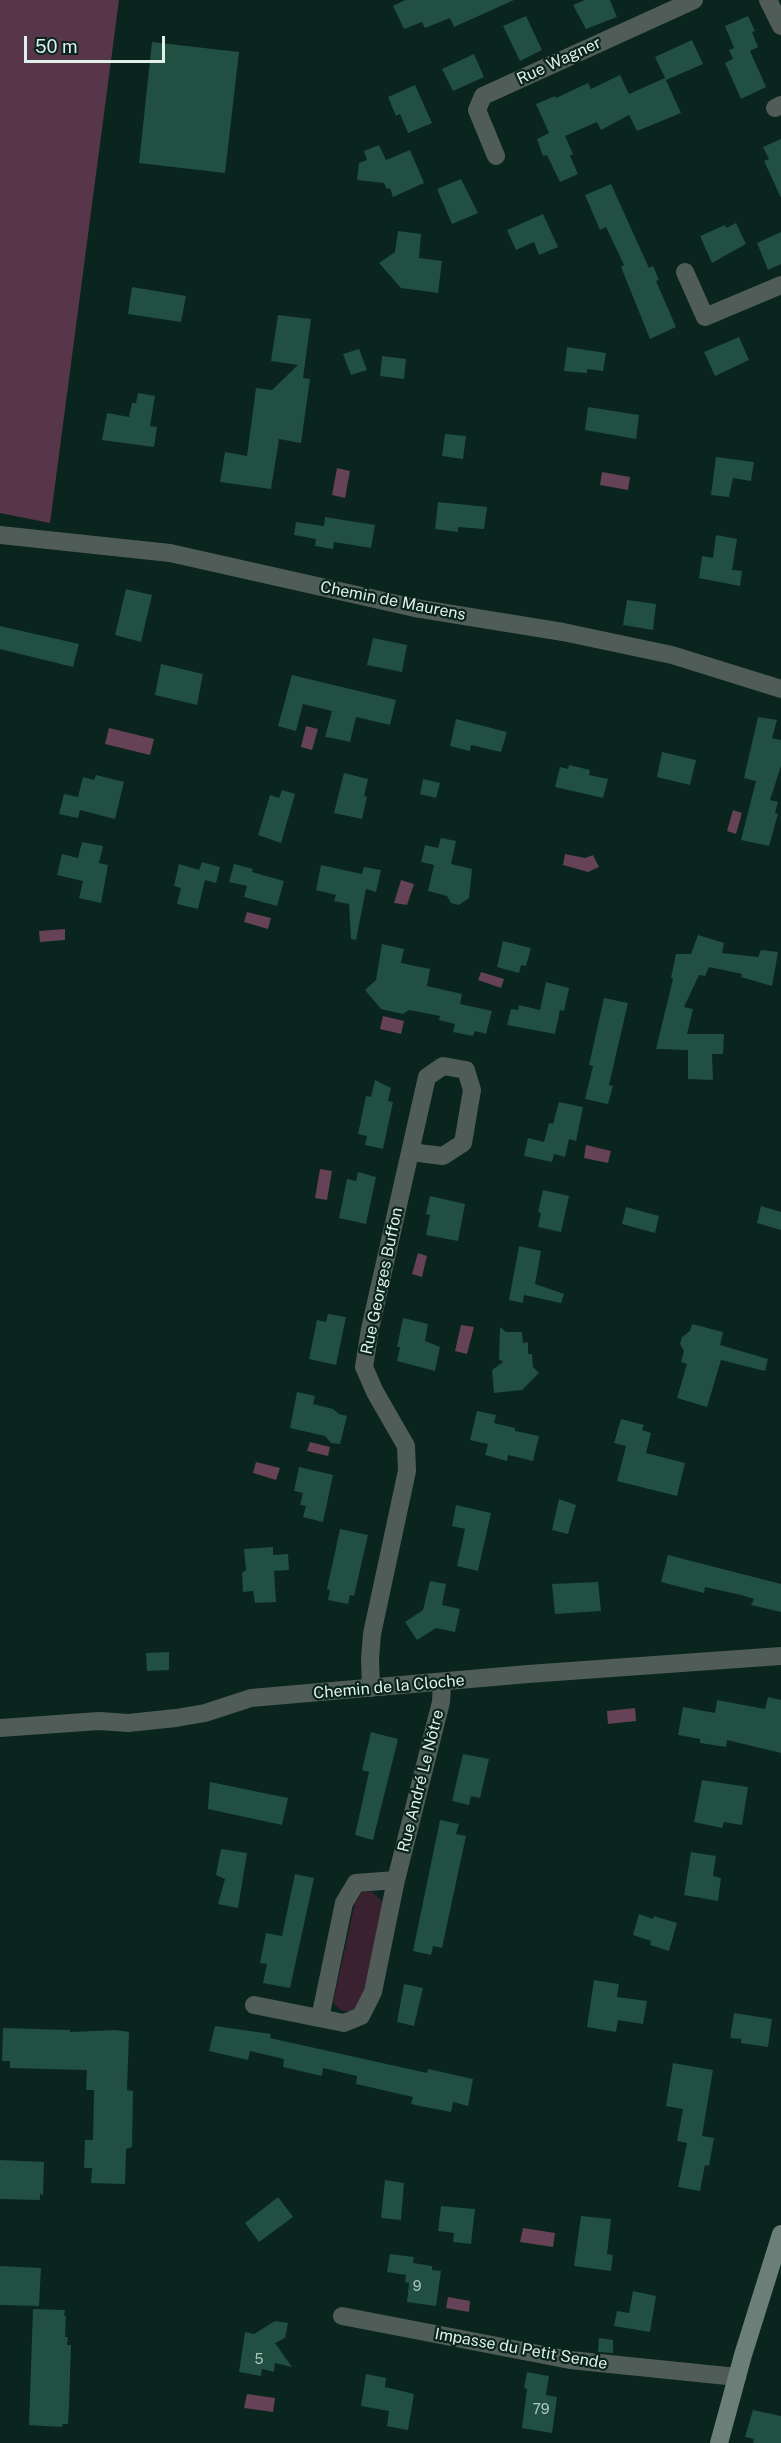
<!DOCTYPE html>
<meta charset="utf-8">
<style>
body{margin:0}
#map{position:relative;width:781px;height:2443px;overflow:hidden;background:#09251d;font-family:"Public Sans",sans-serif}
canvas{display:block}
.scale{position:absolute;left:24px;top:36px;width:141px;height:27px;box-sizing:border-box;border:3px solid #dfefe9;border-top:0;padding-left:8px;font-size:18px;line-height:21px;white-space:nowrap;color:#dfefe9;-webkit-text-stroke:4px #09251d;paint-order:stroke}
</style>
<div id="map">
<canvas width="781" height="2443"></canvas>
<div class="scale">50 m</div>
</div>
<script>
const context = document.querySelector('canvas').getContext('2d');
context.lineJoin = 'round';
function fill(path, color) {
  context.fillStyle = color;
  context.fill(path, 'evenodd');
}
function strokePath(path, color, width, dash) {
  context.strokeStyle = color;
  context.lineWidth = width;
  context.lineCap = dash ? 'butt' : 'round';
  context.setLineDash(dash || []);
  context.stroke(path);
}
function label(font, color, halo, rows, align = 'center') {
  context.font = font + ' "Public Sans",sans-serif';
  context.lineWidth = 4.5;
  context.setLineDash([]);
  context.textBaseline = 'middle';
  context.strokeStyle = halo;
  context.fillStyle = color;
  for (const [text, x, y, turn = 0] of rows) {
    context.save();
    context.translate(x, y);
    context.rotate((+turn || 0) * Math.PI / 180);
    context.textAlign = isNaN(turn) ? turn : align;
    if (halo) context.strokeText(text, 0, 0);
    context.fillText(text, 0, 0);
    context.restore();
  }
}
fill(new Path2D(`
 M362,1892H372L381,1900L386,1908L361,2007L355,2011H342L333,2003L355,1903Z`), '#3a212f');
fill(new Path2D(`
 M0,0H119L50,523L0,513Z`), '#583649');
fill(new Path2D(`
 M337,468L350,471L345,498L332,495Z
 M602,472L630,477L628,490L600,485Z
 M306,726L318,729L312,750L301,747Z
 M109,728L154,739L150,755L105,744Z
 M733,810L742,813L736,834L727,831Z
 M565,854L585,858L593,855L599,867L588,872L563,865Z
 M401,880L414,884L407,905L394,903Z
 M247,912L271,918L268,929L244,922Z
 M65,929V940L40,942L39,931Z
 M481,972L504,979L501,988L478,980Z
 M383,1016L404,1021L401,1034L380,1029Z
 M586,1145L611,1151L608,1163L584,1158Z
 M320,1169L332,1171L327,1200L315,1198Z
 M418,1253L427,1256L422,1277L412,1274Z
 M461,1325L474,1327L467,1354L455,1351Z
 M310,1442L330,1447L328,1456L307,1451Z
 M256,1462L280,1468L276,1480L253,1473Z
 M635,1708L636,1721L608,1724L607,1711Z
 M523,2228L555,2233L553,2247L520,2242Z
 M448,2297L470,2301L469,2312L446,2308Z
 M247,2394L275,2398L273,2412L244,2408Z`), '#654255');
fill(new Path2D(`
 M405,0H514L454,27L450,18L425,28L422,22L404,29L393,6Z
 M585,0H610L617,17L586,29L573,5Z
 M526,16L542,50L520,61L503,26Z
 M748,16L755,31L752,32L758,47L750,51L766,87L741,99L725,63L733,59L729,50L734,48L725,26Z
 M692,40L703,64L666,80L655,57Z
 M152,42L239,52L225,173L139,163Z
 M474,54L484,77L453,91L442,69Z
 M620,75L629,94L665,78L681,113L637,131L629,115L601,130L597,122L565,136L573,154L570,156L578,174L560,182L547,155L543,156L537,139L549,133L536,104L555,96L556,98L588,83L591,89Z
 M415,85L432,123L408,133L400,114L396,116L388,97Z
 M781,139V198L764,161L769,159L763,147Z
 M379,145L386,160L410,150L424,183L393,197L390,188L387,189L384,183L357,180L359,163L367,160L364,151Z
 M461,179L478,213L452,224L437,189Z
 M611,184L649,268L653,266L659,280L656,281L676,327L650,339L621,267L624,265L606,227L600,230L585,195Z
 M543,214L558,247L539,255L534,242L516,250L507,230Z
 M736,223L746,244L712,263L700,236L725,225L726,228Z
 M398,231L421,234L419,258L442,261L438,293L401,288L379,263L395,252Z
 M781,232V264L768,270L757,243Z
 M132,287L186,296L181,322L128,314Z
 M278,315L311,319L303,378L310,379L301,443L279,439L271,489L220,482L225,452L247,456L256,388L272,390L298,365L271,361Z
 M739,337L749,360L715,376L704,352Z
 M567,347L606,353L603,371L587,369V373L564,371Z
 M359,349L367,370L351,375L343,354Z
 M382,356L406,359L404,379L380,376Z
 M138,393L155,396L150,426L157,427L154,447L102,440L107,413L129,417L132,403H136Z
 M588,407L639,415L636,439L585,430Z
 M445,434L466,436L463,459L442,456Z
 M716,457L754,462L751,481L733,478L729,497L711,495Z
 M438,502L487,507L484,529L458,527V532L435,529Z
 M325,517L375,525L371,548L334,542L333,549L315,546L316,539L294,535L296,522L324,526Z
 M716,535L737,539L732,570L742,571L740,586L699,578L702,556L713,558Z
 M126,589L152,595L141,642L115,635Z
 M627,600L656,604L653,630L623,625Z
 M0,626L79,644L73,667L0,649Z
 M373,638L407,645L402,672L367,665Z
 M161,664L203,674L197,705L155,695Z
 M292,675L396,700L390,725L356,717L350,742L337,739L325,737L332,711L303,704L296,731L278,726Z
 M758,717L777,720L772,738L781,740V766L770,800L778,802L775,813L778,814L769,846L741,840L756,781L744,778Z
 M456,719L507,732L501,752L471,745L470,751L450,746Z
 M662,752L696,760L690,785L657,777Z
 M569,765L590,770L589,775L608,779L603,798L555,787L560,767L568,769Z
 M344,773L368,779L364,796L367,797L362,819L334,813Z
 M96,775L124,782L115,819L80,810L78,818L59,814L64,794L78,797L83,777L94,780Z
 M423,779L440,783L436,798L420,794Z
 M282,790L295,794L281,843L258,835L270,795L279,798Z
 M441,838L456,841L451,864L472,869L469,898L459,905L451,903L447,896L428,891L434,865L421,862L425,845L438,848Z
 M82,842L103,846L99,863L108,865L101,903L79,898L83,881L57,875L62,854L78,858Z
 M202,862L220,867L216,883L205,880L198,909L177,904L181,888L174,886L179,864L199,870Z
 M234,864L253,869L252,872L284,881L277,906L244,897L247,886L229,882Z
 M321,865L362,874L364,867L381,870L376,892L366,889L356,940L351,939L349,904L334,901L336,895L316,890Z
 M698,935L724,943L722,953L758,957L761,950L778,952L772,986L741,977L742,974L709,967L705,976L699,975L684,1007L693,1009L687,1034H724L723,1054H712L713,1080L688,1079V1050L656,1049L673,979L671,978L676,954H691Z
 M503,941L531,948L526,966L521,965L519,973L497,967Z
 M382,944L404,949L401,963L430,969L427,986L462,994L460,1004L492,1011L486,1034L475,1031L473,1036L453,1032L455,1024L439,1020L440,1016L409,1010L403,1014L381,1009L365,990L376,980Z
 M546,982L569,988L564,1011L560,1010L555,1034L507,1025L511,1009L518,1010L519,1005L540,1010Z
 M604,998L628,1003L609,1085L613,1086L608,1104L585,1099L593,1066L589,1065Z
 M375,1080L391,1088L388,1101L393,1102L383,1149L365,1145L367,1136L358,1134L366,1096L371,1097Z
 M559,1102L583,1107L576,1141L569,1139L565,1157L554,1154L552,1162L524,1156L528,1138L544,1142L549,1123L553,1124Z
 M358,1172L376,1177L366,1224L339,1218L347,1179L356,1181Z
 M543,1190L569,1196L561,1232L538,1227L541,1213L538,1212Z
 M430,1196L465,1204L458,1241L426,1235L430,1215L426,1214Z
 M761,1206L781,1212V1230L757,1223Z
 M626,1207L659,1216L655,1233L622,1224Z
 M519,1246L541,1251L535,1284L564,1294L561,1303L524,1295L523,1303L509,1300Z
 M328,1314L346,1317L336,1365L309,1359L317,1320L326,1322Z
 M403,1318L428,1324L425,1341L440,1347L435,1371L397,1361L400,1347H397Z
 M692,1324L723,1332L720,1345L768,1359L765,1371L721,1360L707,1407L677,1398L687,1364L681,1362L684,1351L680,1344L682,1337L690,1331Z
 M500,1327L506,1332H522L523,1343L528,1342V1354H532L533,1367L539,1373L522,1390L494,1393L492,1370L503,1362L499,1359Z
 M297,1392L315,1396L313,1404L333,1409L339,1414L347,1416L340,1444L331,1443L325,1436L290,1428Z
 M477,1411L496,1415L494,1423L515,1428V1431L539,1436L533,1461L508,1455L507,1461L485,1455L488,1444L470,1440Z
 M621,1419L644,1425L642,1430L651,1433L646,1453L685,1463L677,1496L617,1481L626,1446L614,1443Z
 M299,1467L333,1475L323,1522L303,1517L306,1506L300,1505L303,1493L294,1491Z
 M559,1499L576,1505L568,1534L552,1530Z
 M456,1505L491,1513L478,1571L457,1566L465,1529L452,1526Z
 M340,1529L368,1535L354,1596L350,1595L348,1604L328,1600L330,1590L327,1589Z
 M273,1547V1555L288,1554L289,1570L274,1571L276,1602L255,1603L253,1591L243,1592L242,1573L246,1570L244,1549Z
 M668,1555L781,1584V1612L751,1605L754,1599L741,1595L705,1587L704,1593L661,1582Z
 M430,1581L446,1584L442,1605L460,1609L455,1632L436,1628L417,1640L405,1622L423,1610Z
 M598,1582L601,1611L555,1614L552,1584Z
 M169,1652V1670L147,1671L146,1653Z
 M768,1697L781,1700V1753L727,1740L726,1747L700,1743V1739L678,1735L683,1707L715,1713L717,1700L765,1709Z
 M371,1732L398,1739L373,1840L355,1835L369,1772L362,1770Z
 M463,1754L489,1759L480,1798L471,1796L469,1805L452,1801Z
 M702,1780L748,1787L742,1825L724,1822L722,1828L694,1822Z
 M210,1782L288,1798L282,1825L208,1809Z
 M440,1820L459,1824L456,1834L466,1836L442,1948L433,1946L431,1955L413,1951Z
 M221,1849L247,1853L238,1908L218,1904L225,1879L216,1875Z
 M691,1852L716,1856L713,1876L721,1878L718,1901L684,1895Z
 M295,1874L314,1878L290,1988L263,1983L267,1964L260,1963L266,1933L282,1936Z
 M639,1914L653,1919L654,1916L677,1923L669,1951L650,1945L651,1941L633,1935Z
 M594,1980L619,1984L617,1997L647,2001L643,2024L618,2020L616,2032L587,2027Z
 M404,1984L423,1988L414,2026L397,2022Z
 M734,2013L772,2019L768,2047L741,2043V2039L730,2038Z
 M215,2026L271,2034L270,2038L427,2073L428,2069L473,2079L468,2106L453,2102L451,2112L420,2106L411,2104L413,2097L356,2084L357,2076L323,2068L322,2076L283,2067L284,2059L250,2051L248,2060L209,2051Z
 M3,2028L70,2030V2032L116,2030L129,2032L127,2090L133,2091L132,2147L126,2149L125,2184L91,2183L92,2168H84L85,2140H93L94,2090H86L87,2070L10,2068V2061H2Z
 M673,2063L713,2070L702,2136L714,2138L709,2166L705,2165L700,2191L678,2187L687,2143L677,2141L683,2109L666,2106Z
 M0,2160L44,2162L43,2195L40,2194V2200L0,2199Z
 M385,2180L404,2183L401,2220L381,2218Z
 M278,2197L293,2217L259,2242L245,2223Z
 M441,2206L475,2209L471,2244L453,2242L454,2233L438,2231Z
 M581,2216L611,2219L607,2254L613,2255L611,2271L574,2266Z
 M390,2254L414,2257L413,2263L432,2266V2270L441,2271L436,2306L407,2302L409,2283L405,2282L406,2275L387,2272Z
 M0,2266L41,2268L39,2306L0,2305Z
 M633,2291L656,2296L650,2332L614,2326L617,2311L629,2313Z
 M33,2309L65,2310L64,2316H66L65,2337H68L67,2345H71L69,2405L68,2424H63L62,2427L29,2425Z
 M275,2321L288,2323L285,2338L275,2343L292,2367L275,2363L274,2372L262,2369L261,2376L239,2372L245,2332L254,2334Z
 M599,2338L613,2340V2353L598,2352Z
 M527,2372L549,2376L546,2395L557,2397L552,2433L522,2428L527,2389L524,2388Z
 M366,2374L386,2378L385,2387L414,2394L408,2430L387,2426L389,2411L361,2406Z
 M753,2410L781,2416V2443H753L754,2439L745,2437Z`), '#214f42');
strokePath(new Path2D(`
 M768,0L781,26
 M775,108L781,105
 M496,156L477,110L483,96L694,0
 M685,272L705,317L781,285
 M0,535L170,553L415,608L563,632L672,655L781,689
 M371,1688L370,1659L372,1634L407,1471L406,1446L375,1392L364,1367L370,1329L427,1077L443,1066L466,1070L472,1090L463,1143L443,1156L410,1152
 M0,1728L99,1721L128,1723L176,1718L205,1713L251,1698L528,1674L781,1656
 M254,2005L344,2023L361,2016L373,1992L396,1880L441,1702L442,1682
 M320,2018L344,1903L356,1883L396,1880
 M342,2316L570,2360L737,2377`), '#505c57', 18);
strokePath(new Path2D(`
 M719,2443L743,2355L781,2234`), '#6b7e77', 18);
label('14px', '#b0c7bf', null, [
 ["9",417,2287],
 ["5",259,2360],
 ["79",541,2410]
]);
label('16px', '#dfefe9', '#09251d', [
 ["Rue Wagner",559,61,-25],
 ["Chemin de Maurens",393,601,11],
 ["Rue Georges Buffon",382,1281,-78],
 ["Chemin de la Cloche",389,1687,-5],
 ["Rue André Le Nôtre",421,1781,-76],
 ["Impasse du Petit Sende",521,2349,10]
]);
</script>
